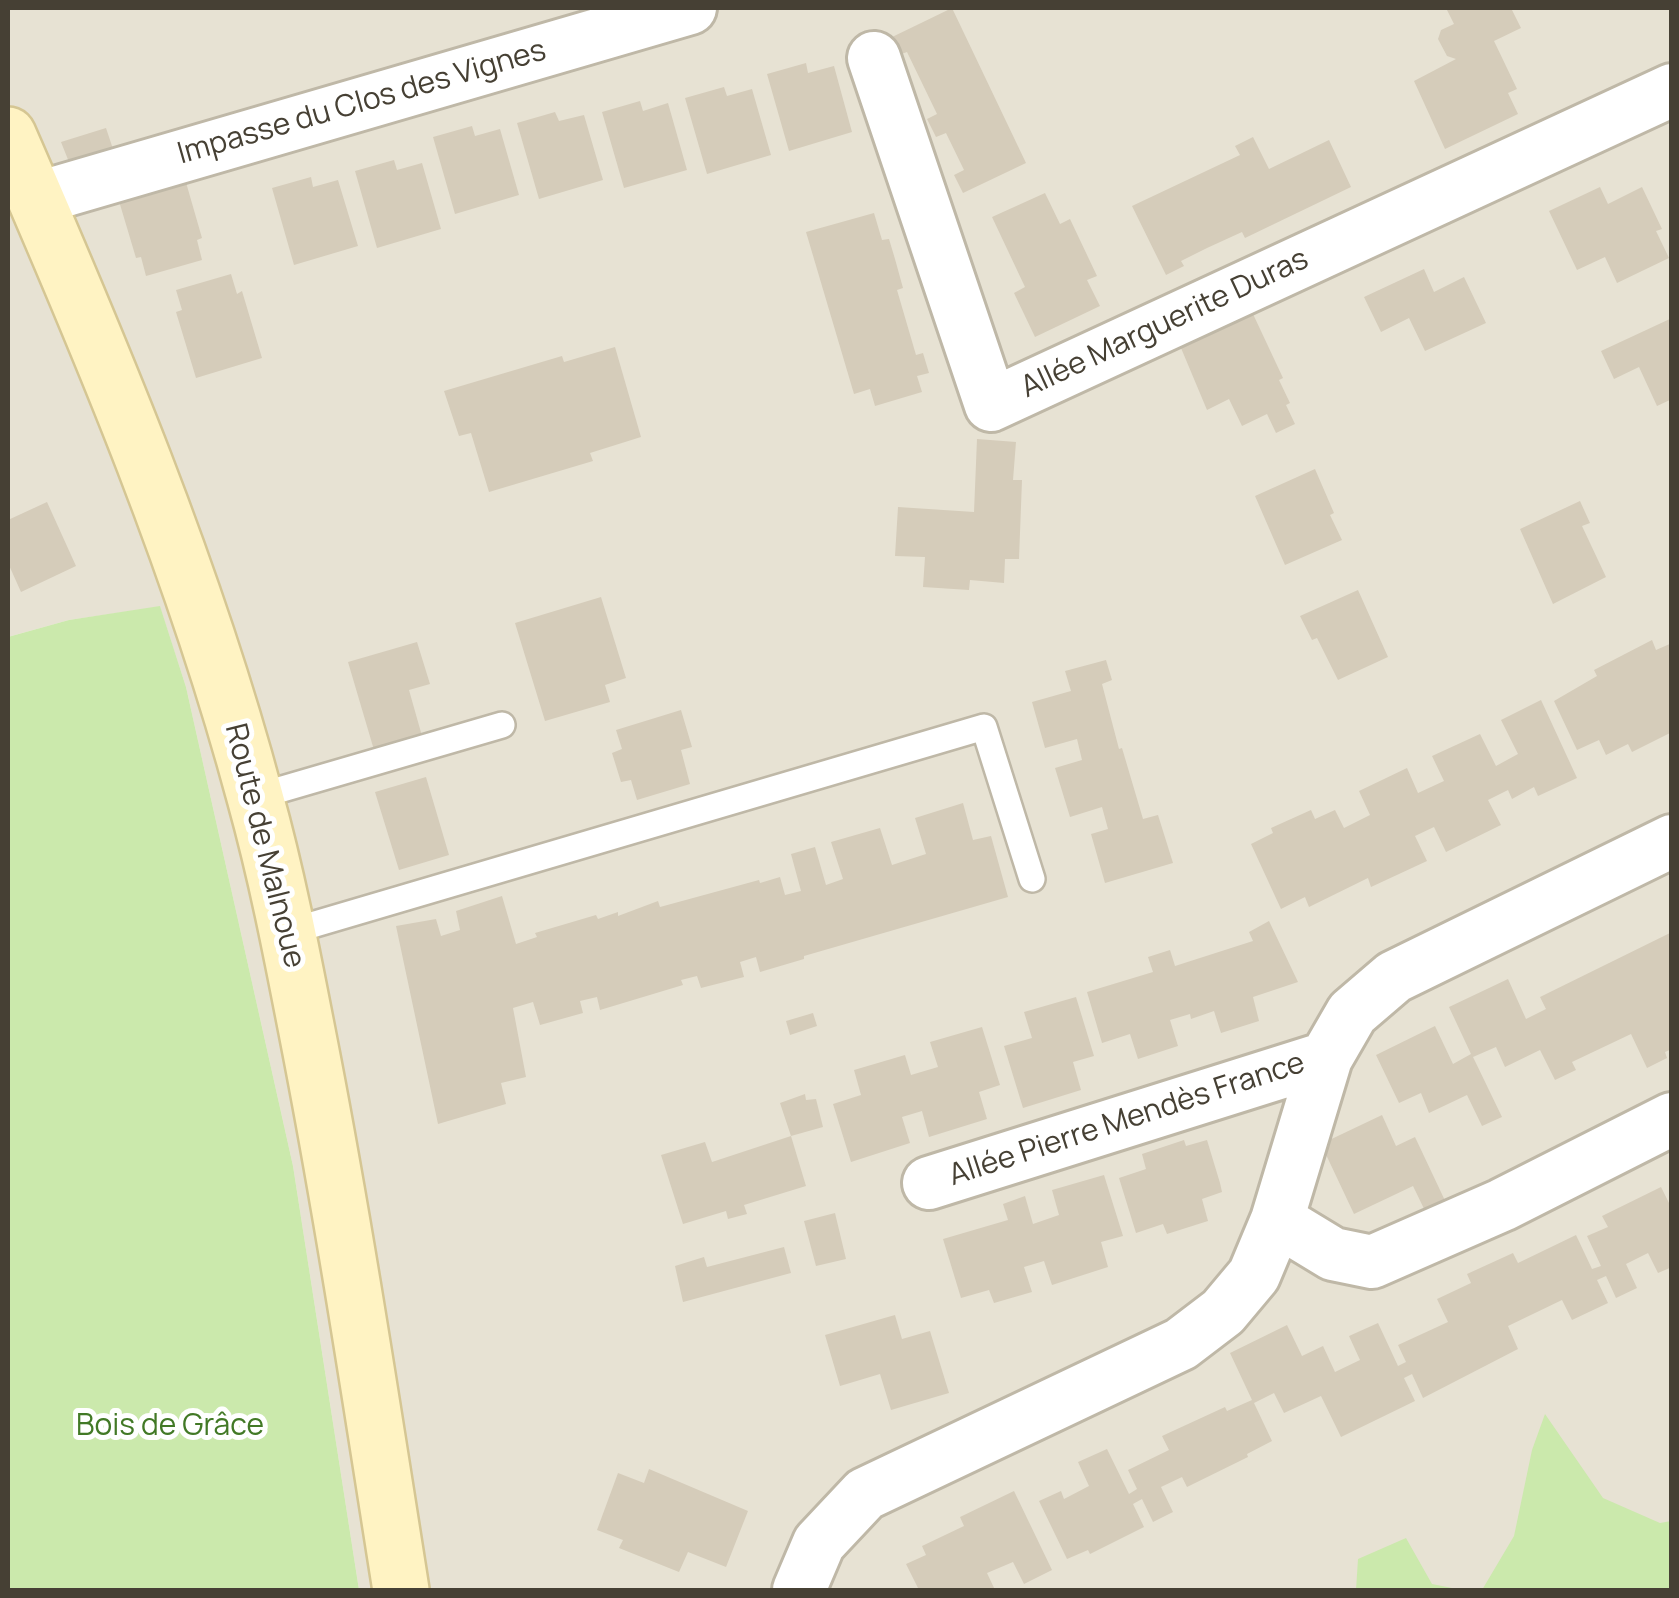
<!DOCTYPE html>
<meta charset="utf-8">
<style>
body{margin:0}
#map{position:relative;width:1679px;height:1598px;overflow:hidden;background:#f3efe5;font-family:Manrope,sans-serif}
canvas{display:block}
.frame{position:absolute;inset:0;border:10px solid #464034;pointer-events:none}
</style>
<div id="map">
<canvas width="1679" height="1598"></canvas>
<div class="frame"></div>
</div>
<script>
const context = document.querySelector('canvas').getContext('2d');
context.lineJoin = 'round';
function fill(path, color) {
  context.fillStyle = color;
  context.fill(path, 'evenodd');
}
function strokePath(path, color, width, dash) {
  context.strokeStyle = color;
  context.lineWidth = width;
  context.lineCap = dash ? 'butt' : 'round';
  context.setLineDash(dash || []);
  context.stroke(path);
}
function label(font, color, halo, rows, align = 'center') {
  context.font = font + ' Manrope,sans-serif';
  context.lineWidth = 10;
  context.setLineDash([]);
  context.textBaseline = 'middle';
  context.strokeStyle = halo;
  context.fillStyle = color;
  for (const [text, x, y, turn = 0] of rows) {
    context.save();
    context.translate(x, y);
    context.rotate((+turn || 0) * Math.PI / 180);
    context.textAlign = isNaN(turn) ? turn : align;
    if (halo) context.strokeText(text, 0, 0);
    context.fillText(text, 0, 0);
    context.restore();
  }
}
fill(new Path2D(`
 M8,8H1671V1590H359L293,1166L186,687L160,607L69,620L8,637Z`), '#e7e2d3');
fill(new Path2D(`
 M160,606L186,687L293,1166L359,1590H8V637L69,620Z
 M1545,1414L1603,1498L1660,1523L1671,1521V1590H1482L1514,1536L1532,1450Z
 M1406,1538L1432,1584L1462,1590H1356L1358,1559Z`), '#cbe9ac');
fill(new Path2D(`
 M952,8L1026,163L963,193L954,175L964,170L946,133L936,137L927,119L937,114L907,52L896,56L888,39Z
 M1446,8H1511L1521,28L1494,41L1517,89L1508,93L1518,114L1445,149L1414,81L1456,59L1447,56L1438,39L1441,30L1454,24Z
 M806,63L808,73L834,66L852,132L789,151L767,74Z
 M724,87L727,96L752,89L771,155L707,174L685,98Z
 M640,101L643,111L668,103L687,170L624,188L602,112Z
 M555,112L559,121L584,115L603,180L539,199L517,123Z
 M472,126L475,136L500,129L519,195L455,214L433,137Z
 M106,128L115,155L71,167L61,142Z
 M1253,137L1269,169L1329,140L1351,187L1245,238L1242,232L1207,248L1181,261L1184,266L1166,275L1132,206L1240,155L1235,146Z
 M394,160L397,170L422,163L441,229L377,248L355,171Z
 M183,172L202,238L197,240L202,260L146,276L141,257L136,258L116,191Z
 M311,177L313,187L338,180L358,246L294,265L272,188Z
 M1600,187L1608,204L1642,187L1662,229L1656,231L1669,258L1617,283L1605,257L1577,270L1549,211Z
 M1045,193L1060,224L1070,219L1097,276L1087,280L1100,306L1035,337L1014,293L1025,287L992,217Z
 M874,213L882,240L889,239L895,259L903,288L897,290L916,355L923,353L929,373L917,376L922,392L875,406L870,389L854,394L806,232Z
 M1424,269L1434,292L1464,277L1486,323L1425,351L1409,318L1381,332L1364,297Z
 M231,274L237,294L242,291L262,358L196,378L176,312L182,310L176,290Z
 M1253,314L1283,378L1279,380L1290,403L1286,405L1295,424L1276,433L1267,414L1242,426L1229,399L1207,410L1181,348Z
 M1672,318V399L1657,406L1639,367L1614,379L1601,351Z
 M615,347L641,437L590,453L593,461L489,492L471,433L459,436L444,391L562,356L564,362Z
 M977,439L1016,442L1013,480H1022L1019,559H1005L1004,583L970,580L969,590L923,587L925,557L895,556L898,507L974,512Z
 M1315,469L1334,513L1330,515L1342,540L1285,565L1255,496Z
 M1580,501L1590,523L1582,526L1606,577L1553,604L1520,529Z
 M47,502L76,566L21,592L8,563V520Z
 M1358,590L1388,657L1338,680L1317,638L1312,640L1300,616Z
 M601,597L626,678L605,685L610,702L545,721L515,623Z
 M1652,640L1656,650L1672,643V732L1632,752L1628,744L1606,755L1599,740L1577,750L1554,701L1597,676L1594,670Z
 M417,642L430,684L409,690L422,736L374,750L348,662Z
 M1106,660L1112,680L1102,684L1119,749L1122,748L1143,819L1158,815L1173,863L1105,883L1091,834L1108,829L1102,807L1070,817L1055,768L1082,760L1077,739L1045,748L1032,702L1071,691L1065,671Z
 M1541,700L1577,778L1538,796L1534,787L1512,799L1508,790L1488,800L1501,825L1446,852L1434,827L1415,836L1427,861L1371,887L1368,878L1309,907L1305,897L1281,909L1251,844L1273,833L1271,828L1311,810L1315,819L1335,810L1344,828L1370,815L1359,791L1407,768L1418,793L1444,781L1432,756L1480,734L1496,766L1518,754L1501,720Z
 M681,710L692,747L681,750L690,784L637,800L631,780L621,782L612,753L622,749L616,730Z
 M426,777L449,855L399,870L375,792Z
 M963,803L973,840L991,836L1008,897L804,956V959L760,972L756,957L740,962L744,977L701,988L697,976L681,980L683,985L600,1010L597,997L580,1001L583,1013L540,1025L533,1002L513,1008L526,1077L501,1083L506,1104L438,1124L396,926L436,919L441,936L460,930L456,911L502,896L516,944L537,937L535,933L596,915L598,919L618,912V916L658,901L660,907L759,880L760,883L780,877L785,895L801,891L791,854L815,847L826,885L843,879L831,842L880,828L892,865L926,854L915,818Z
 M1269,921L1298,982L1253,997L1259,1021L1221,1033L1214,1011L1191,1019L1190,1014L1170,1020L1178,1046L1138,1059L1130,1034L1102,1043L1087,992L1153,972L1148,957L1170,950L1175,966L1253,941L1249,932Z
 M1672,932V1049L1665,1052L1667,1058L1647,1068L1631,1034L1572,1062L1576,1070L1555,1080L1540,1050L1505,1067L1496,1047L1473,1057L1502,1117L1482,1126L1467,1095L1429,1113L1421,1093L1399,1103L1376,1055L1435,1026L1453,1064L1471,1054L1449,1007L1508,979L1526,1019L1546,1009L1540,997Z
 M1076,997L1094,1056L1073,1062L1081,1090L1023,1108L1004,1046L1032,1038L1024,1012Z
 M813,1013L817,1026L790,1035L786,1021Z
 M982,1027L1000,1085L979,1092L987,1119L929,1137L922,1111L902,1117L910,1143L851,1162L833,1104L861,1095L854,1070L905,1055L911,1075L938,1067L930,1042Z
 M805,1094L806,1100L816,1099L823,1127L791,1136L806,1186L744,1205L747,1214L728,1219L726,1211L683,1224L661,1155L705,1142L712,1162L791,1136L780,1103Z
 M1382,1115L1396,1146L1415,1137L1448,1207L1428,1217L1413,1186L1354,1214L1321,1144Z
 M1184,1140L1186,1146L1207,1140L1220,1183L1222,1192L1202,1199L1208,1221L1167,1234L1163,1224L1136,1233L1119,1178L1146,1169L1142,1154Z
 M1104,1175L1123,1236L1101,1242L1108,1267L1052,1285L1044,1261L1024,1267L1032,1292L994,1303L989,1290L961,1298L943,1239L1008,1220L1003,1204L1025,1196L1033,1224L1059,1215L1052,1190Z
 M1661,1187L1672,1209V1267L1658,1273L1648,1253L1626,1264L1637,1288L1616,1298L1606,1276L1597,1280L1608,1303L1572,1320L1562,1300L1508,1326L1518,1349L1423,1398L1412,1374L1404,1378L1415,1401L1341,1437L1321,1396L1284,1413L1274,1393L1254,1403L1272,1441L1247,1454L1248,1457L1187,1487L1182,1477L1161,1487L1173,1512L1153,1522L1142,1499L1133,1504L1144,1527L1090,1554L1088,1550L1067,1559L1039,1501L1061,1491L1064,1499L1089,1486L1078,1462L1107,1449L1129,1494L1137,1489L1128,1470L1169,1450L1162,1436L1225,1407L1227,1411L1252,1400L1230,1353L1287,1325L1302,1356L1323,1346L1335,1372L1360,1360L1349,1336L1378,1323L1398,1366L1406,1362L1398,1345L1448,1322L1437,1299L1471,1283L1467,1274L1513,1253L1518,1263L1576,1235L1592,1269L1601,1266L1587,1236L1608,1227L1602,1216Z
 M835,1213L846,1259L816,1266L804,1221Z
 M784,1247L791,1273L683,1302L675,1266L704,1257L707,1267Z
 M895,1315L902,1339L930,1331L949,1393L891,1410L880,1374L840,1386L825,1335Z
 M649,1469L748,1511L726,1567L688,1552L679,1572L619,1548L623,1540L597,1530L618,1473L644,1483Z
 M1014,1491L1052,1570L1024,1584L1013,1562L987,1573L995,1590H919L906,1564L926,1555L922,1546L964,1526L960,1517Z`), '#d5ccba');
const lane = new Path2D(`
 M255,797L502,725
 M288,932L984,727L1032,879`);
const street = new Path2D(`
 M874,58L991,405L1672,90
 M35,199L690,8
 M929,1183L1326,1058
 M1277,1220L1333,1254L1372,1262L1502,1205L1672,1119
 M799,1590L819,1543L865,1494L1181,1344L1223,1312L1254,1275L1277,1220L1326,1058L1352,1013L1394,977L1672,841`);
const secondary = new Path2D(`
 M8,135C102,351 194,569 255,797C279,883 295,970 312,1057C346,1234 373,1413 401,1590`);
strokePath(lane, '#bfb8a7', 30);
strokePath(street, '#bfb8a7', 58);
strokePath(secondary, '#d5c693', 60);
strokePath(lane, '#fff', 25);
strokePath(street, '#fff', 52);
strokePath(secondary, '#fff3c3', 55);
label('30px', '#464034', '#fff', [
 ["Impasse du Clos des Vignes",362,103,-16],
 ["Allée Marguerite Duras",1165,324,-25],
 ["Route de Malnoue",264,846,76],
 ["Allée Pierre Mendès France",1127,1120,-18]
]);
label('30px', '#427926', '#fff', [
 ["Bois de Grâce",170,1427]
]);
</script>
